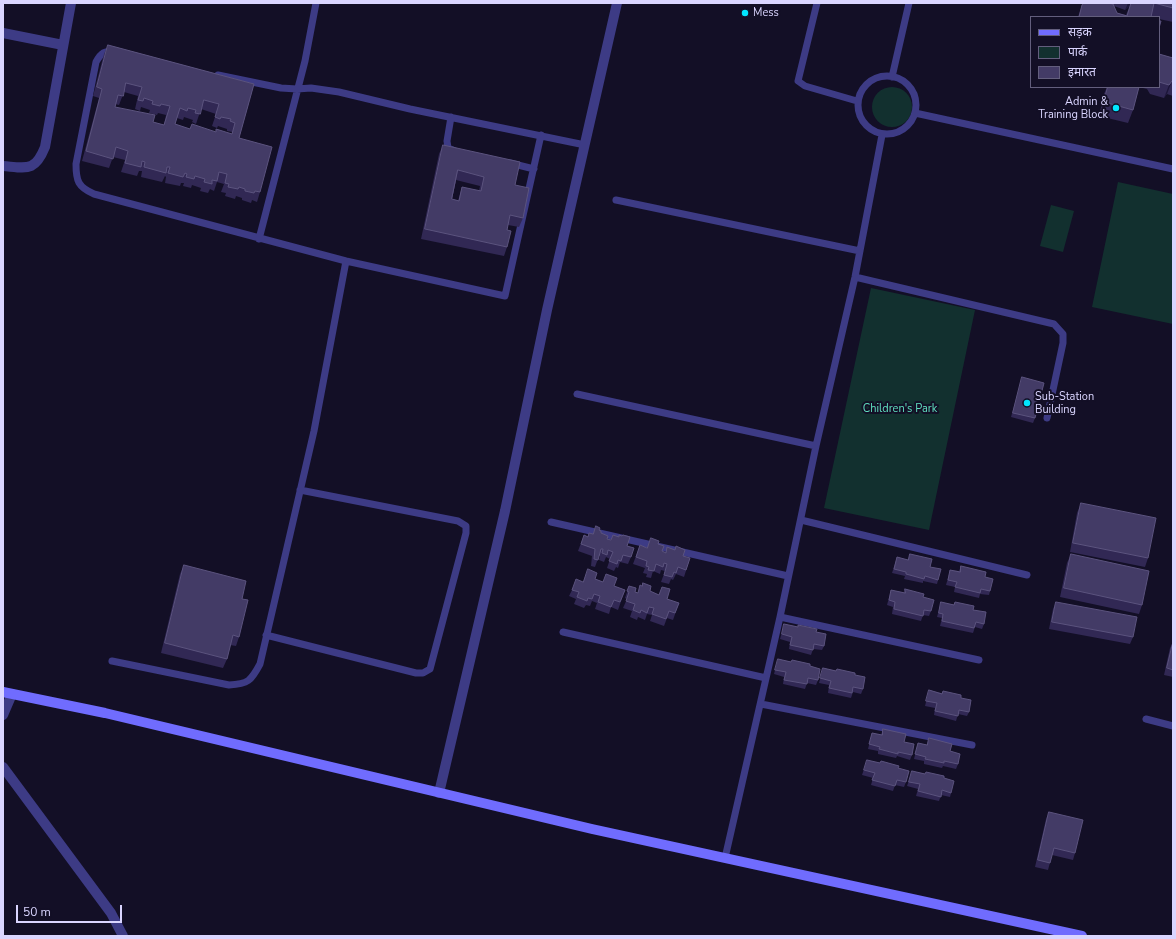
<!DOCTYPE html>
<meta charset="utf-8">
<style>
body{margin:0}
#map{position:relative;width:1176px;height:939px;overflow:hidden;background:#130f26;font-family:"Nunito Sans","Noto Sans Devanagari",sans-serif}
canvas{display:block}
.frame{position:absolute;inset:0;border:4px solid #dad5ff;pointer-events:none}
.legend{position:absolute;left:1030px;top:16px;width:130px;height:72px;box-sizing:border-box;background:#130f26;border:1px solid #635e7d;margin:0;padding:5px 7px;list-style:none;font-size:12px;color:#dad5ff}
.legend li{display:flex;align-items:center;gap:8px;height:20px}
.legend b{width:20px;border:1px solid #635e7d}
.scale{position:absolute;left:16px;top:905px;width:106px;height:18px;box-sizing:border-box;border:2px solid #dad5ff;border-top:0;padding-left:5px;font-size:12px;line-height:14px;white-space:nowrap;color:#dad5ff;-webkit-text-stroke:3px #130f26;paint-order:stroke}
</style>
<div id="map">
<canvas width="1176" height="939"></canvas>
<div class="frame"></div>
<ul class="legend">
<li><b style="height:5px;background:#706cfe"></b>सड़क</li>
<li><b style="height:11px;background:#12302f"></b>पार्क</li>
<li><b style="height:11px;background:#433b66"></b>इमारत</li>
</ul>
<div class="scale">50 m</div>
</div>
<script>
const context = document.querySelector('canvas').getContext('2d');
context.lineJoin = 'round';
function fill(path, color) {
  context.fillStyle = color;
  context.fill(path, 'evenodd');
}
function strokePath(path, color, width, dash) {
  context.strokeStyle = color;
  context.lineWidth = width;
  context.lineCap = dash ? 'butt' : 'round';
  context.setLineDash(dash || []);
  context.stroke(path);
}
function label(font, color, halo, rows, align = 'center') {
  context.font = font + ' "Nunito Sans",sans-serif';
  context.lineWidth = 4;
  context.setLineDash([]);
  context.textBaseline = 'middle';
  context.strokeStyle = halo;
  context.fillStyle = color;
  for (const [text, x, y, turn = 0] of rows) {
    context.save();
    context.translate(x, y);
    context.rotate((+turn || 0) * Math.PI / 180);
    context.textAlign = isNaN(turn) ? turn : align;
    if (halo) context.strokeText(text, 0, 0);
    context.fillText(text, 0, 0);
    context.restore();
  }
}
fill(new Path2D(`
 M872 107a20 20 0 1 1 40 0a20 20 0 1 1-40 0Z
 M1118,182L1173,194V324L1092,307Z
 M1051,205L1074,211L1063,252L1040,246Z
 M871,288L975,310L929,530L824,508Z`), '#12302f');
strokePath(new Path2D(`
 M817,3L798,81L805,86L857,101
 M114,52C105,50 101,53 96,62L76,164C76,181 78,187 94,194L346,261L505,296L541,135
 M218,75L281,88L297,89L311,88L339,92L410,109L585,145
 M858 105a29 29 0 1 1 58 0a29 29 0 1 1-58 0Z
 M892,77L909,3
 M915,113L1173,169
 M451,117L447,141L448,148L455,151
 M510,163L534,169
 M616,200L860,251
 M259,239L305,61L316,3
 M855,277L1054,324L1063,334V343L1047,418
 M577,394L816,446
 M801,520L1027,575
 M551,522L788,576
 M780,617L979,660
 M563,632L766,678
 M266,635L416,673H423L430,669L466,533V526L458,521L300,490
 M112,661L229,685C248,684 251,681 260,664L314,431L346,261
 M761,704L972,745
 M1146,719L1173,726
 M725,858L780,617L816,446L855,277L882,135`), '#3d3b85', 7);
strokePath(new Path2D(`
 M3,33L63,45
 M3,166C27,168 35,172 45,147L71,3
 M3,715L12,694
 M3,767L111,913L123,936
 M439,793L505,511L547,310L617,3`), '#3d3b85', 10);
strokePath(new Path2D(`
 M3,692L105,713L592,829L1082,936`), '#706cfe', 10);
fill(new Path2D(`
 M1113,3H1131L1130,6L1125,10L1114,6L1117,13L1126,15L1131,3H1173V22L1159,19V17H1078L1082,5L1113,4Z
 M108,45L254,84L239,138L260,192L257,202L252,200L251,203L242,200V198L236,196L235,199L225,196L226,193L221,192L224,184L217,182L214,191L210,189L208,193L200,191L201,188L192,185L191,188L183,186L184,183H181L180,186L165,183L166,177L165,176L162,182L141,177L142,171H139L137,176L121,172L125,160L113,157L109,168L82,161L99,98L93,96L104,54ZM124,92L138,96L135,109L140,111L141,107L150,110L149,113L157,115L158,113L166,115L164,125L153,122L115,107V104L119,105ZM201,109L216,114L212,126L217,128L218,126L227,129V131L232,132V134L190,129L175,124L177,118L183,120L184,117L193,120L192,122L196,124Z
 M1159,54L1173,58V96L1167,94L1164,98L1150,94L1147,89L1139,87H1159Z
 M1107,87H1139L1133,110L1128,123L1099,116L1104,94Z
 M443,145L515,185L523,218L519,227L508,225L507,230V247L504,256L421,239L439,154ZM456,180L480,186L479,191L462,187L458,201L452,199Z
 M1022,377L1035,418L1033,423L1011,417Z
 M1081,503L1148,558L1145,567L1070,552L1077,513Z
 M599,530L601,533L607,539L627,546L631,557L628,564L620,562L618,568L616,567L614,571L607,568L610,559L606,557L604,562L599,560L600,556H599L595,567L591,566L592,556L578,551L584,535L588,537Z
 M658,544L662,551L683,556L690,558L684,577L676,574L673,580L671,579L669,584L661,582L665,571L661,570L660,574L653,571L651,578L646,577L647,574L643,573L645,568L633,564L640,545L647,548Z
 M910,554L930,567L938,580L937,584L923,581V583L904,579L905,576L892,573L897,557L908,560Z
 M1071,554L1142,605L1139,614L1060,597L1067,563Z
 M184,565L242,599L239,637L236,646L230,645L227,659L223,668L161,653L180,574Z
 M961,566L985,577L990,591L989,595L980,594L979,598L954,592L955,587L946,585L949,574L950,570L959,571Z
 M595,579L625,590L618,610L611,607L609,614L595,609L597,603L592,601L590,606L586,605L584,608L574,604L576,599L569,596L572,590L583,582Z
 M629,586L635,592L638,593L650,591L667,599L679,603L673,620L667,618L664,626L650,621L652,615L647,614L645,620L638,617L637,620L630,617L632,611L623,608L627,599L625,598Z
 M905,589L923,597L931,611L929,616L923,615L921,621L892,614L893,607L887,605L891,590L904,593Z
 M941,602L954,605L955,602L973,610L984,624L982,629L975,627L973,633L940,626L942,618L937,617Z
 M1056,602L1133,637L1130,644L1049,629L1053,609Z
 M784,624L816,632L824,646L822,650L813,649L811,655L789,649L790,642L780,639Z
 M1173,642V677L1164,675L1170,648Z
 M778,659L810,666L818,680L816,685L807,683L805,689L783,684L784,677L774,674Z
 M823,668L855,675L863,689L861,694L853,692L851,698L828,693L829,685L819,683Z
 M929,690L961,698L969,712L967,716L958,714L956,721L934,715L935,708L925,706Z
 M883,729L904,742L912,755L910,760L897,756L896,758L878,754V751L868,749L872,733L881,735Z
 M929,738L950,751L958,764L956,769L943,766L942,768L924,764V761L914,759L918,743L927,745Z
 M867,760L898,768L906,782L904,787L895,785L893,791L871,785L873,778L862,775Z
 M912,771L944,778L951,793L950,797L941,795L939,801L916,796L918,789L907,786Z
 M1049,812L1075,853L1073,860L1052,855L1048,870L1035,867L1046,819Z`), '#312854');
fill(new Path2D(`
 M1128,3H1131L1130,6L1125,10Z
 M1172,81L1167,94L1164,98L1169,85Z`), '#1d163a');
const building = new Path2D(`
 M1085,3H1108L1113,4L1117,13L1127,16L1131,3H1173V8L1154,3L1151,17H1079L1082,5Z
 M1159,21H1161L1159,28Z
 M108,45L254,84L239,138L272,147L260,192L255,191L254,193L245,191V189L239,187L238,189L228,187L229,184L225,183L227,174L219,172L217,181L212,180V184L204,182L205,179L195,176L194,179L186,177L187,174L185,173L183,177L168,173L170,167H167L166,173L144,167L145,162L142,161L141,167L125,163L128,151L116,147L113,159L86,151L102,89L97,87ZM126,83L142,87L138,100L143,101L144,98L153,101L152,104L160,106L161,104L170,106L164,125L153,122L155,115L115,107L118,95L123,96ZM204,100L219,104L215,117L220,119L221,117L231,119L230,121L235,123L232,134L216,129V132L192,124L190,129L175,124L180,108L187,111L188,108L196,110L195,113L200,114Z
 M1159,54L1173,58V81H1172L1169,85L1159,82Z
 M1108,87H1139L1133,110L1104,102Z
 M443,145L520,162L515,185L529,188L523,218L510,215L507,230L511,231L507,247L425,229ZM458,170L484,177L481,191L462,187L459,201L452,199Z
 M1022,377L1044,383L1035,418L1013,413Z
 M1081,503L1156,518L1148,558L1073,543Z
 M596,526L600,528L599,530L601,531V533L608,536L607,539L611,540L613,535L619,537V535L622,536L623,535L630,537L627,546L634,548L631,557L623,555L621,561L618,560L617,564L609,561L613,552L608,550L607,555L602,553L603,549H601L598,560L594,559L595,549L581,544L584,535L588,537L589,533L593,534Z
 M651,538L659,541L658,544L664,546L662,551L666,553L667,547L675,550L676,546L685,550L683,556L690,558L686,570L678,567L676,573L674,572L672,577L664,575L667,564L664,563L663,567L656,564L654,571L648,570L649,567L646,566L647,561L636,557L640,545L647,548Z
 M910,554L932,559L930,567L941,569L938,580L925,576L924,579L906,574V572L894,569L897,557L908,560Z
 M1071,554L1149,571L1142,605L1064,588Z
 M184,565L246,581L242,599L248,600L239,637L233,635L227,659L165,643Z
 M961,566L986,572L985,577L993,579L990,591L981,589L980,593L955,587L957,582L948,580L950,570L960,572Z
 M588,569L597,573L595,579L603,582L606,574L617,578L614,586L625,590L620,602L614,600L611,607L598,602L600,596L594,594L592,599L588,598L587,601L577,597L579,592L572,590L576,579L583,582Z
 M643,583L651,586L650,591L659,595L662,587L670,589L667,599L679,603L675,613L669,611L666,619L652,614L654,608L649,607L647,613L641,610L640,613L633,610L635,604L626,601L629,592L627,591L629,586L636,588L635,592L638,593L640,585L642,586Z
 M905,589L924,594L923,597L934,600L931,611L924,610L923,616L894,609L895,602L889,600L891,590L905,593Z
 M941,602L954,605L955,602L974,606L973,610L986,612L984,624L976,622L974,628L942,621L943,614L939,613Z
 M1056,602L1137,617L1133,637L1052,622Z
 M784,624L798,627V625L817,629L816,632L826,634L824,646L814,644L813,650L790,645L792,637L782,634Z
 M1173,642V670L1167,668Z
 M778,659L791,662L792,660L810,664V666L820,669L818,680L808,678L807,684L784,680L786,672L775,670Z
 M823,668L836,671L837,669L855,673V675L865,677L863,689L853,687L852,693L829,688L831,681L820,678Z
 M929,690L942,694L943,691L961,695V698L971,700L969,712L959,710L958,716L935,711L937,703L926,701Z
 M883,729L906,734L904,742L914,744L912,755L898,752V754L879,749L880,747L869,744L872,733L882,735Z
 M929,738L952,744L950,751L960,754L958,764L944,761V763L925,759L926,757L915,754L918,743L927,745Z
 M867,760L880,763L881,761L899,766L898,768L909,771L906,782L897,780L895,786L872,780L875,773L864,770Z
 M912,771L925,774L926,772L944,776V778L954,781L951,793L942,790L941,797L918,791L920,784L909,782Z
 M1049,812L1083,820L1075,853L1054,848L1050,863L1038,860Z`);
fill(building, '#433b66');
strokePath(building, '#5b537e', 1);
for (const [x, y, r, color] of [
 [745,13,4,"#02e5fe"],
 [1116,108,4,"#02e5fe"],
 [1027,403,4,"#02e5fe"]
]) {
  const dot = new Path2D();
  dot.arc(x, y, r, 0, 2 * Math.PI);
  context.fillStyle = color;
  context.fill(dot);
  strokePath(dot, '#130f26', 1.5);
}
label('11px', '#dad5ff', '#130f26', [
 ["Mess",753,13],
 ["Admin &",1108,102,"right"],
 ["Training Block",1108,115,"right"],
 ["Sub-Station",1035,397],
 ["Building",1035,410]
], 'left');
label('11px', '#60dfbf', '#130f26', [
 ["Children's Park",900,409]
]);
</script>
